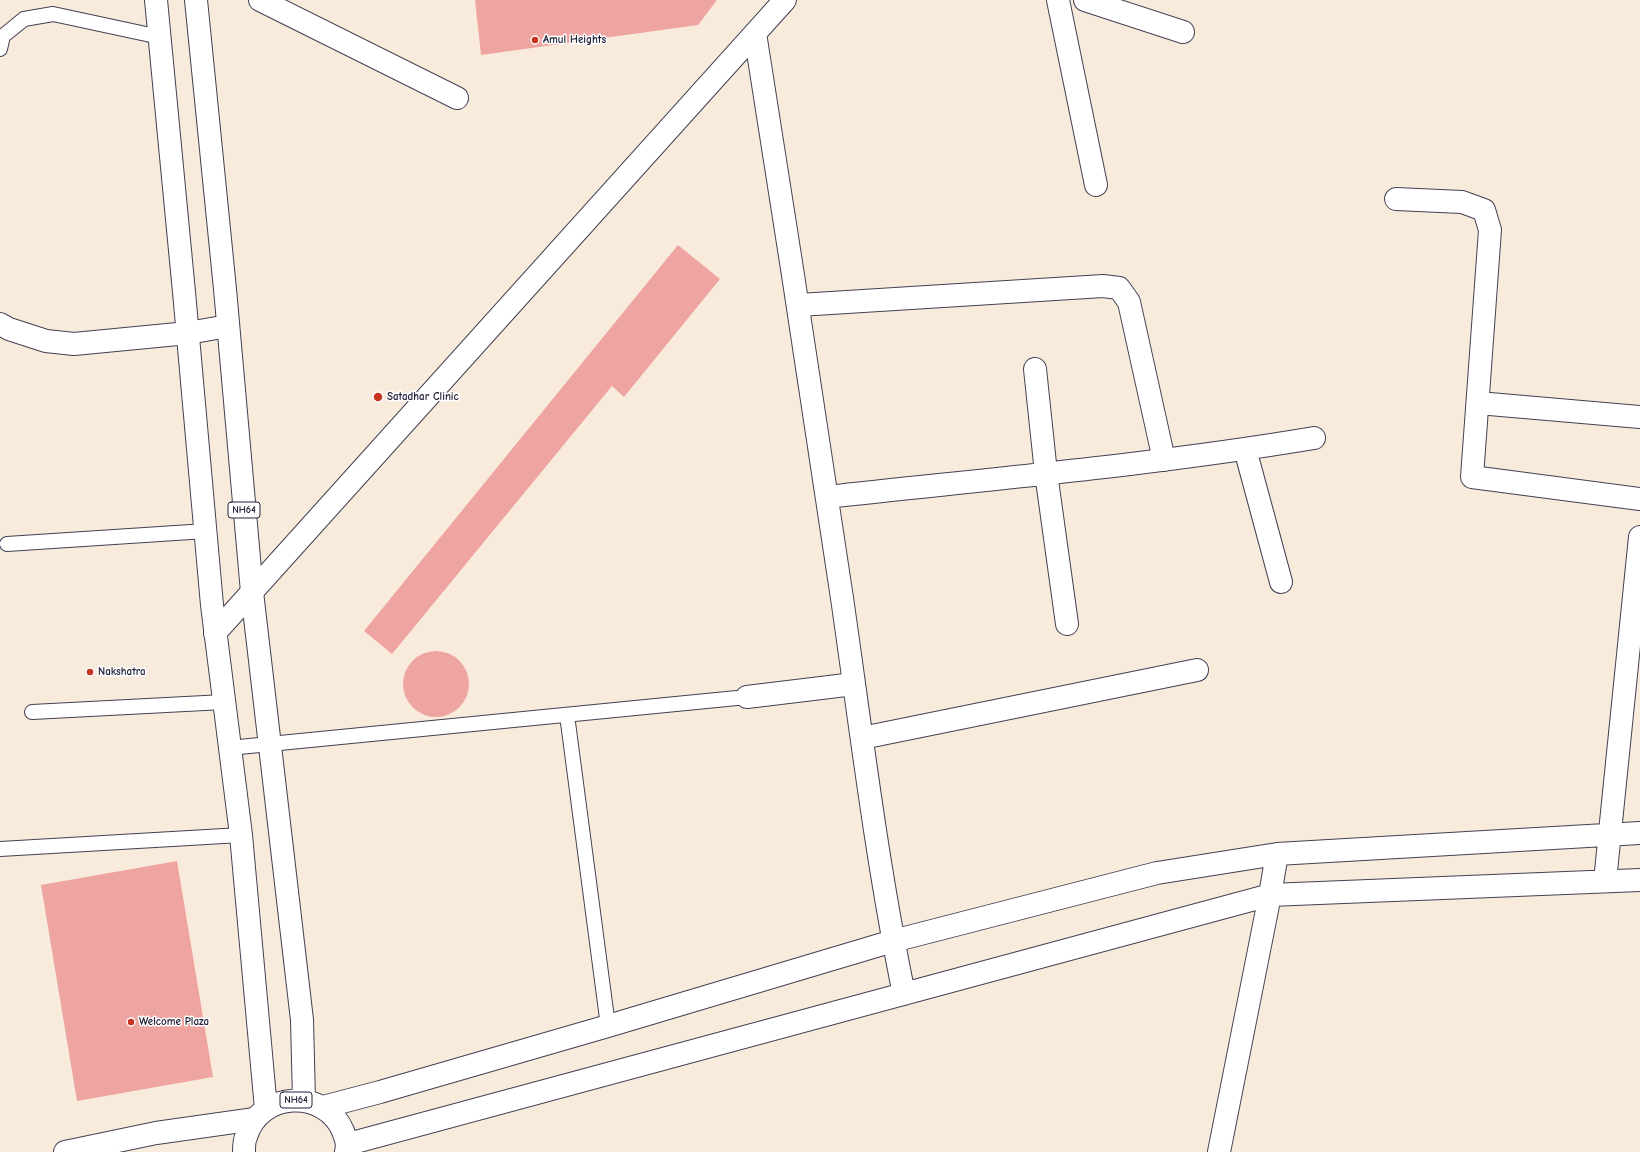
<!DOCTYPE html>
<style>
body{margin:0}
canvas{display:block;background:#f9ebdc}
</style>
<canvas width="1640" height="1152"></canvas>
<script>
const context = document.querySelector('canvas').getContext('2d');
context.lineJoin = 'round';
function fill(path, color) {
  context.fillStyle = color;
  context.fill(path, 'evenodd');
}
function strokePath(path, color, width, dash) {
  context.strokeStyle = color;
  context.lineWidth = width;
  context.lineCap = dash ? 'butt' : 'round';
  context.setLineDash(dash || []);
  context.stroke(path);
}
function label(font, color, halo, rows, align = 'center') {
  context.font = font + ' "Comic Neue",sans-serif';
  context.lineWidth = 3;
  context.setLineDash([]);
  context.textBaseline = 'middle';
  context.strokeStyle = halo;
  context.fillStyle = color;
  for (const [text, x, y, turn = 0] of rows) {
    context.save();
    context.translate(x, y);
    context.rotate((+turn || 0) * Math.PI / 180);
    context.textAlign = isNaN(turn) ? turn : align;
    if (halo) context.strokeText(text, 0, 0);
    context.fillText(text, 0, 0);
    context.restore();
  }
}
fill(new Path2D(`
 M475,0H717L698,25L481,55Z
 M678,245L720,279L624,397L612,386L392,654L364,631Z
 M403 684a33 33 0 1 1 66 0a33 33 0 1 1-66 0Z
 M177,861L213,1077L77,1101L41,885Z`), '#eea5a1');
const service = new Path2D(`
 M0,49L3,36L24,19L53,14L160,37
 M7,544L206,531
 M32,712L224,702
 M567,715L608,1026
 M229,748L747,697
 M0,849L241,835`);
const minor = new Path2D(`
 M260,0L457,98
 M1058,0L1096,185
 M1085,0L1183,32
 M755,33C785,221 814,410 842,598C861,730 877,864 904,994
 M1396,199L1462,202L1484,210L1490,230L1472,477L1640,499
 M799,305L1103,286L1119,288L1129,302L1164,460
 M0,324L9,329L46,341L74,344L188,333L228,326
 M1035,369L1046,473L1067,624
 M1478,403L1640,417
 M1245,449L1281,582
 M827,497C989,479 1153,465 1314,438
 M215,633L785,0
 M747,697L854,684
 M862,738L1197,670
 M1605,881L1640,537
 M323,1107L380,1092L608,1026L893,941L1157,873L1277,854L1640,833
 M348,1144L1270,895L1640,880
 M1219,1152L1270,895L1277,854`);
const tertiary = new Path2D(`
 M65,1152L156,1133L255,1119`);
const trunk = new Path2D(`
 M156,0L184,292L212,605L241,835L266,1109
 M196,0L225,289L252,592L302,1020L304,1100
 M244,1152C244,1147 244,1141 246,1137C259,1091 325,1088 343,1131C346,1139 348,1144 346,1152`);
strokePath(service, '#424053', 16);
strokePath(minor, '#424053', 24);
strokePath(tertiary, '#424053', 24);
strokePath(trunk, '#424053', 24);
strokePath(service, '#fff', 14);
strokePath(minor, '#fff', 22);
strokePath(tertiary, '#fff', 22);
strokePath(trunk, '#fff', 22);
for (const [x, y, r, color] of [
 [535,40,4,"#c8321e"],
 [378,397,5,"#c8321e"],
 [90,672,4,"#c8321e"],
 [131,1022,4,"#c8321e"]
]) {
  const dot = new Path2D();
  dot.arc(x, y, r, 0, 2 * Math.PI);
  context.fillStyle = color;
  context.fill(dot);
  strokePath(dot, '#fff', 1.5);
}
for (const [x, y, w] of [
 [244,510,32],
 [296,1100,32]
]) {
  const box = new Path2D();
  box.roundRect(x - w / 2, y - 8, w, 16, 3);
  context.fillStyle = '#fff';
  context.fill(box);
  strokePath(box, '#22223b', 1);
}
label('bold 10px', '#22223b', null, [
 ["NH64",244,510],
 ["NH64",296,1100]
]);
label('bold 11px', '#22223b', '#fff', [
 ["Amul Heights",543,40],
 ["Satadhar Clinic",387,397],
 ["Nakshatra",98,672],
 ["Welcome Plaza",139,1022]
], 'left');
</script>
